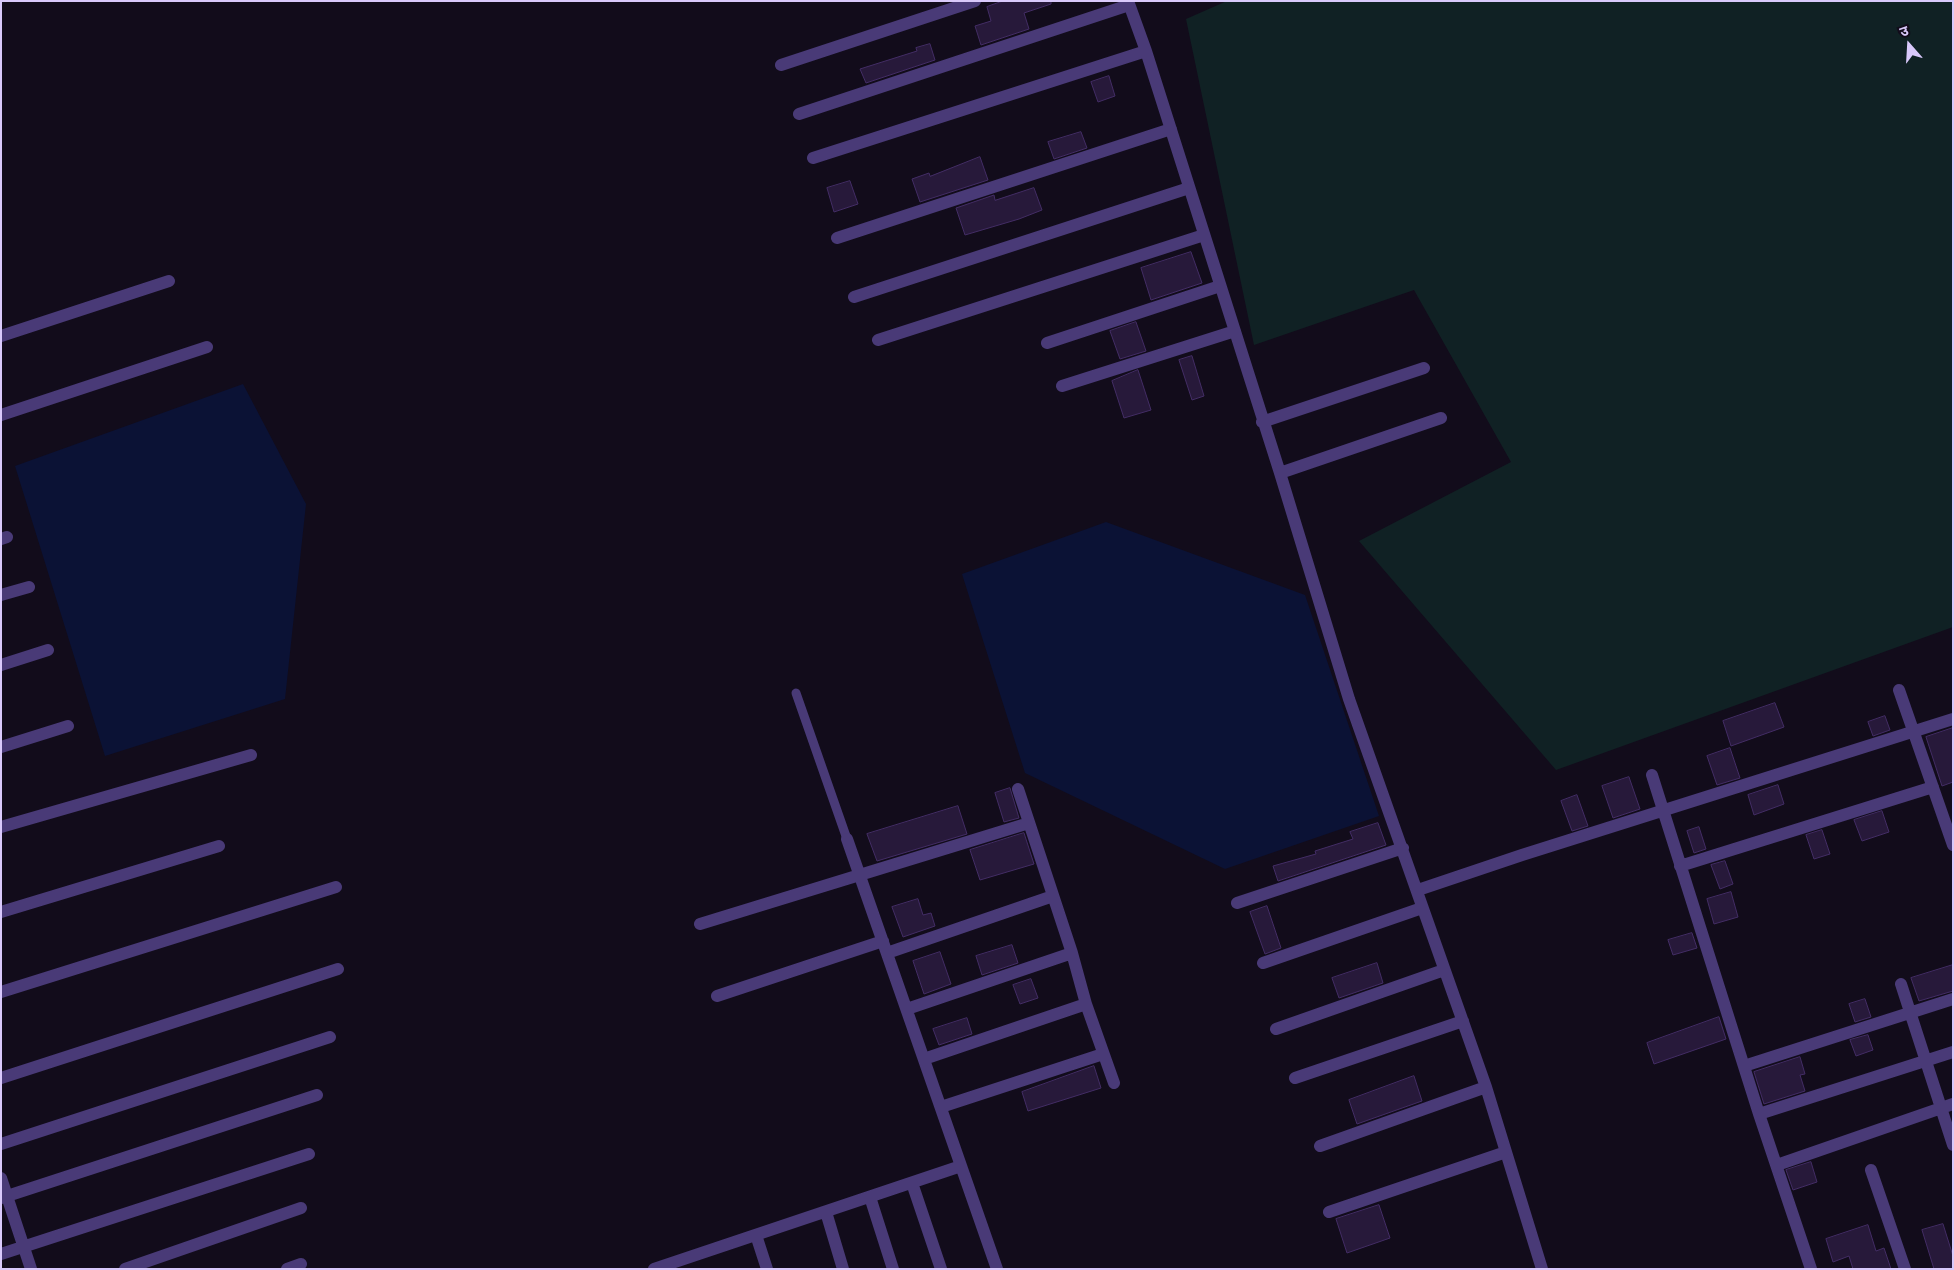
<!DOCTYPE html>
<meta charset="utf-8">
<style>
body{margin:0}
#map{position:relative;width:1954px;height:1270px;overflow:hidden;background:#120c1b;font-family:Barlow,"Noto Sans Devanagari",sans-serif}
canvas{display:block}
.frame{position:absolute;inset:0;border:2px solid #d9c9fb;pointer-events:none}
.north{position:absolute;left:1884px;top:20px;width:50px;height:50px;-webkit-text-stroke:4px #120c1b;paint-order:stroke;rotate:341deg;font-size:14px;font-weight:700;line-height:20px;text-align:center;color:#d9c9fb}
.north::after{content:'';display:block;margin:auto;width:18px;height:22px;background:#d9c9fb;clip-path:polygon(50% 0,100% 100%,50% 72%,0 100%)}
</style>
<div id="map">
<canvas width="1954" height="1270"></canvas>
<div class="frame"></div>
<div class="north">उ</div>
</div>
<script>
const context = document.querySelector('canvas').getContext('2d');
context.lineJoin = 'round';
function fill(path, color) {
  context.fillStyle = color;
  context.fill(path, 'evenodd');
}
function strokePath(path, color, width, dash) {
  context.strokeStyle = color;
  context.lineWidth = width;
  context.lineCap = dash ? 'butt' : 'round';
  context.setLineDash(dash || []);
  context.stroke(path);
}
fill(new Path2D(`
 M1227,1H1953V627L1556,770L1359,541L1511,462L1414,290L1254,345L1186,19Z`), '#102124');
fill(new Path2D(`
 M243,384L306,504L285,699L105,756L15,466Z
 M1106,522L1305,595L1379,816L1225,869L1025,773L962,574Z`), '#0b1235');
const building = new Path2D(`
 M1003,1H1051V4L1024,13L1029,29L981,45L975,26L991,21L987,7Z
 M930,44L935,60L866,83L860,69L917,51L916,48Z
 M1109,76L1115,96L1098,102L1091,82Z
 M1081,132L1087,148L1054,159L1048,142Z
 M980,157L988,180L920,202L912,179L929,173L930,176Z
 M850,181L858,204L834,212L827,188Z
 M1034,188L1042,210L1019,219L965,235L956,208L994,195L995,200Z
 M1191,252L1202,283L1151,300L1141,268Z
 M1136,322L1146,351L1120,359L1110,331Z
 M1192,356L1204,396L1192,400L1179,360Z
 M1138,370L1151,410L1124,418L1112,381Z
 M1775,703L1784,727L1731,746L1723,721Z
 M1885,716L1890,730L1873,736L1868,722Z
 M1953,728V782L1942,786L1926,737Z
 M1730,748L1740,778L1717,785L1707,756Z
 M1629,777L1640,809L1613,818L1602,786Z
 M1778,785L1784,804L1754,815L1748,795Z
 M1010,788L1019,818L1004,822L995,793Z
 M1577,795L1588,826L1572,831L1561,801Z
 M958,806L967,834L877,861L867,834Z
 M1882,811L1889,832L1862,841L1854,820Z
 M1378,823L1386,845L1278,881L1273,866L1316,854L1315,851L1353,839L1350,832Z
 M1699,827L1706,849L1694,853L1687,831Z
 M1822,830L1830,854L1814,859L1806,835Z
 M1024,833L1034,864L980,880L970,850Z
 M1725,861L1733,884L1720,889L1711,865Z
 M1731,892L1738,917L1714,924L1707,899Z
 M918,899L923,915L931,913L935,926L903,937L892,907Z
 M1267,906L1281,948L1265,954L1250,912Z
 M1692,933L1697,948L1673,955L1668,940Z
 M1012,945L1018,963L982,975L976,956Z
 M940,952L951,984L924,994L913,961Z
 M1377,963L1383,983L1339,998L1332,978Z
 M1953,965V991L1919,1001L1911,978Z
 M1031,979L1038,998L1020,1004L1013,985Z
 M1865,999L1871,1017L1855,1022L1849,1004Z
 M1719,1017L1726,1039L1654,1064L1647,1043Z
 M967,1018L972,1034L939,1045L933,1029Z
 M1868,1035L1873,1050L1856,1056L1850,1040Z
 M1800,1057L1805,1074L1800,1075L1805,1091L1764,1104L1754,1072Z
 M1094,1066L1101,1088L1028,1111L1022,1092Z
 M1414,1076L1422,1101L1357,1124L1349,1100Z
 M1811,1162L1817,1182L1793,1190L1786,1170Z
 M1379,1205L1390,1238L1347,1253L1336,1219Z
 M1943,1224L1953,1256V1269H1934L1922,1230Z
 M1868,1225L1876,1251L1884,1248L1891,1269H1853L1849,1256L1833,1262L1826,1239Z`);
fill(building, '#27193a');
strokePath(building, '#432d65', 1);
strokePath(new Path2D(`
 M796,693L847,839`), '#493a77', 9);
strokePath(new Path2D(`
 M1128,1L1146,51L1280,473L1349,699L1486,1087L1542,1269
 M781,65L975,1
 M799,114L1129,5
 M813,158L1146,51
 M837,238L1171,129
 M854,297L1189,188
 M1,336L169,281
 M878,340L1204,235
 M1047,343L1220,286
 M1062,386L1235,331
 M1,415L207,347
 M1262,422L1424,368
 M1280,473L1441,418
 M1,539L7,537
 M1,595L29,587
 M1,665L48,650
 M1899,690L1953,845
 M1,747L68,726
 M1652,775L1759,1114L1811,1269
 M1018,789L1072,953L1086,1004L1114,1083
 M1,827L251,755
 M847,839L997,1269
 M1680,866L1933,787
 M1418,890L1522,855L1953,719
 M1237,903L1403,848
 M1,912L219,846
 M700,924L1029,823
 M887,953L1053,896
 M1263,963L1422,908
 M1901,984L1953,1145
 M1,992L336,887
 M717,996L883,941
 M907,1009L1072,953
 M1276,1029L1444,970
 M924,1059L1086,1004
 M1744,1066L1953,999
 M1,1078L338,969
 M1295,1078L1463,1021
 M941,1107L1103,1054
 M1759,1114L1953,1052
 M1,1144L330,1037
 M1320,1146L1486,1087
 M1777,1165L1953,1104
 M1871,1170L1905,1269
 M1,1178L31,1269
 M912,1183L941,1269
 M870,1197L893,1269
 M1,1198L317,1095
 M826,1212L843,1269
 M1329,1212L1506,1152
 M756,1235L767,1269
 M1,1254L309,1154
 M125,1269L301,1208
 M287,1269L301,1264
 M654,1269L961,1166`), '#493a77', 12);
</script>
